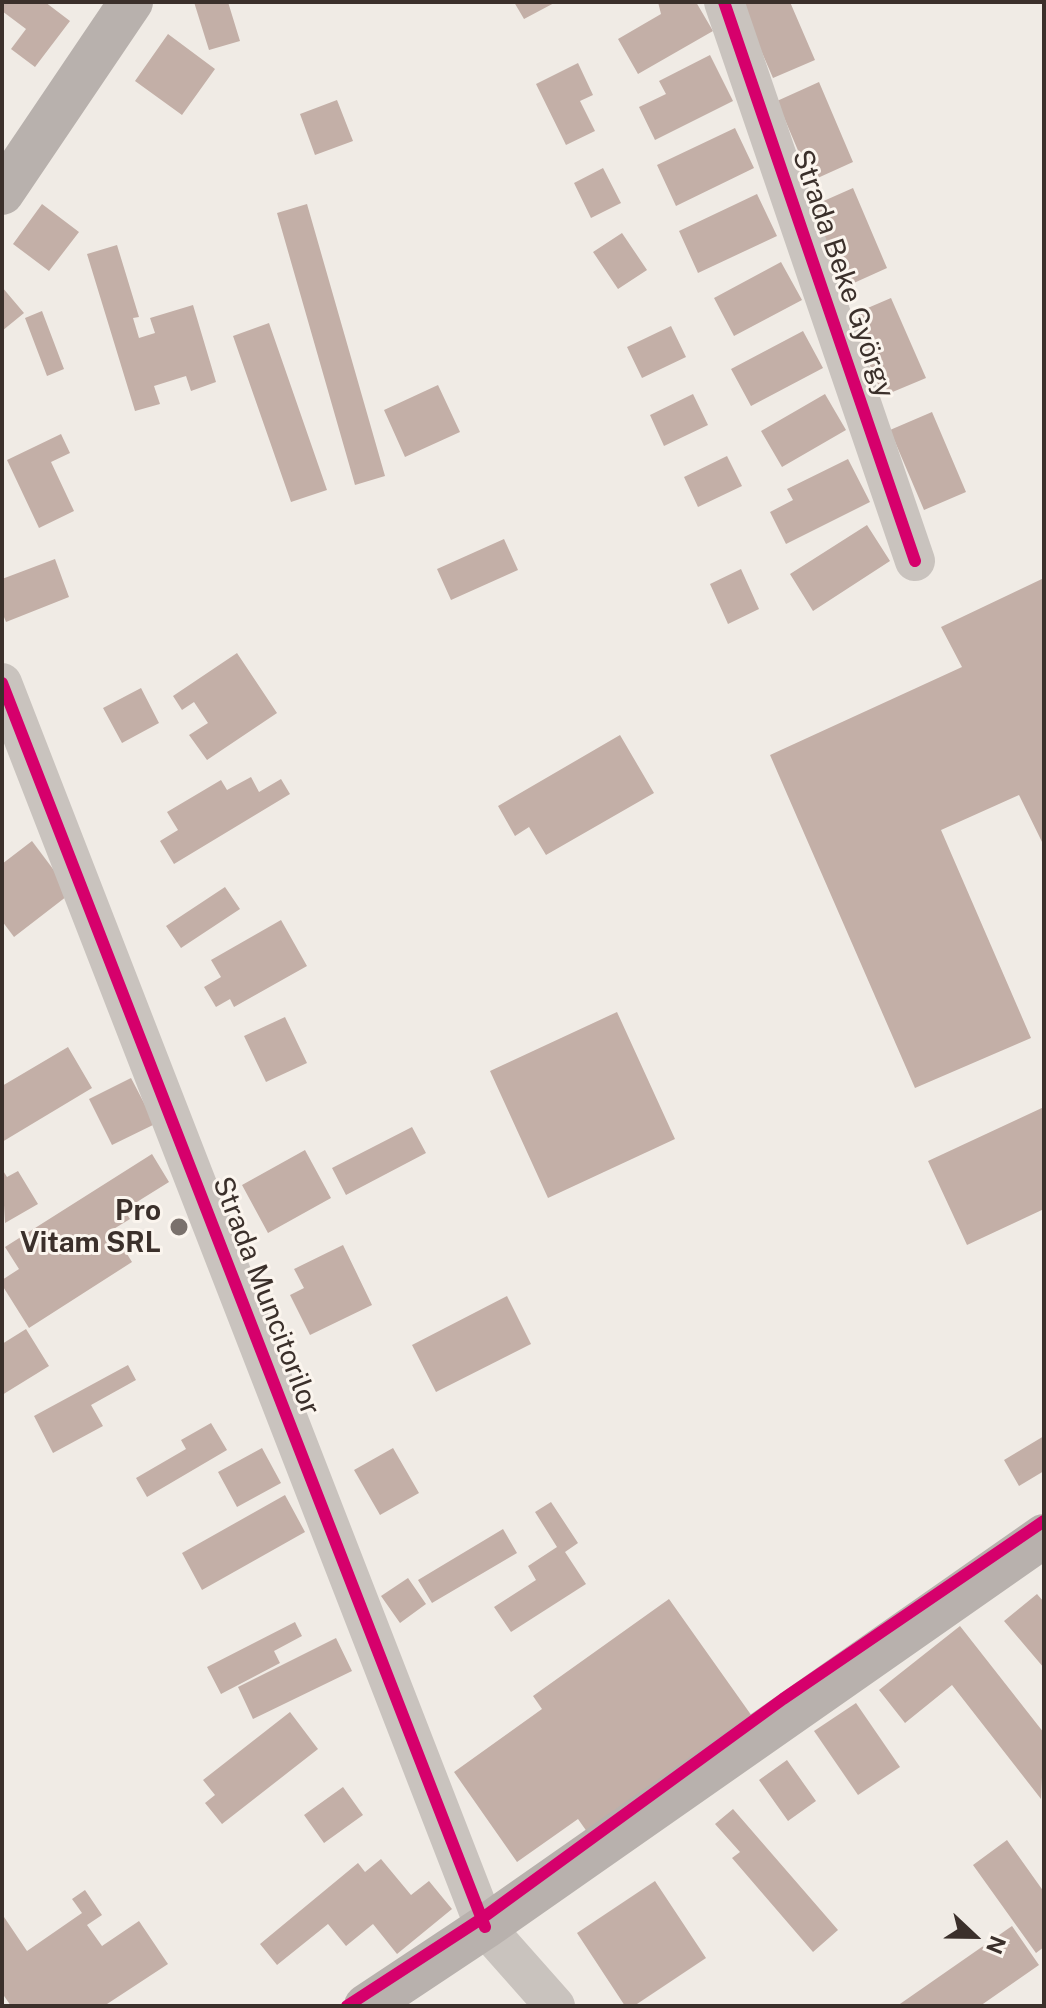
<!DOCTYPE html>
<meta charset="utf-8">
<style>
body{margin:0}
#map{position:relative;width:1046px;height:2008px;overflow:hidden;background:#f0ebe5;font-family:"Public Sans",sans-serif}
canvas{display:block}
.frame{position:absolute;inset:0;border:4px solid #3b302b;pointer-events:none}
.north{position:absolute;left:934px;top:1896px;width:80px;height:80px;-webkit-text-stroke:6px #fbf5ee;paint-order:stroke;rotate:112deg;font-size:22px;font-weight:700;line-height:32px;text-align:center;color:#3b302b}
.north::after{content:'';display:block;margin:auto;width:28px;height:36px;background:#3b302b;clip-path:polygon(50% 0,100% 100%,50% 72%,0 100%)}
</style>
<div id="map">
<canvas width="1046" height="2008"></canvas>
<div class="frame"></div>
<div class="north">N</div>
</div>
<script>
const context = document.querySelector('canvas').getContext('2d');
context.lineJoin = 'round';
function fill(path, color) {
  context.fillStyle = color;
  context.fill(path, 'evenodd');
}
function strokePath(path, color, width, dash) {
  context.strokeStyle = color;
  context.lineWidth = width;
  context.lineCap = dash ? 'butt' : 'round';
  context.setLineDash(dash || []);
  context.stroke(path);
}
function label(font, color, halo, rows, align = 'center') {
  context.font = font + ' "Public Sans",sans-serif';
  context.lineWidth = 6;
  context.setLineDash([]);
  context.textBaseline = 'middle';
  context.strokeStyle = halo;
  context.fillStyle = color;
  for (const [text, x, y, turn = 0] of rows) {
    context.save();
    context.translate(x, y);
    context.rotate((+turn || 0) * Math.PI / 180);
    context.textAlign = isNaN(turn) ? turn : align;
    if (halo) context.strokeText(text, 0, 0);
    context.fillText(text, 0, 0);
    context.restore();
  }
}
fill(new Path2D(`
 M2,2H45L70,21L35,67L11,49L26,29L2,11Z
 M194,2H228L240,41L209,50Z
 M514,2H556L524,19Z
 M696,2L713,31L638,74L618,39L661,14L658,2Z
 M740,2H790L815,60L773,78Z
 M168,34L215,69L182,115L135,81Z
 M710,55L733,101L655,140L639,107L666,94L659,81Z
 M578,63L593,95L580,101L595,131L566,145L536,84Z
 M819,82L853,162L811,181L777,101Z
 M337,100L353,141L315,155L300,114Z
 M735,128L754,168L676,206L657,165Z
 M603,168L621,203L591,218L574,183Z
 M853,188L887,268L845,287L810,207Z
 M757,194L777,236L698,273L679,231Z
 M42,204L79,232L49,271L13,244Z
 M307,204L385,476L355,485L277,213Z
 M622,233L647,270L618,289L593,252Z
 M117,245L139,317L133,318L139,338L155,333L150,318L193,305L216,382L191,391L186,376L154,386L160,404L135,411L87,254Z
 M781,262L802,300L734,336L714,298Z
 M2,287L24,313L2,331Z
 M891,298L926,378L883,396L849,316Z
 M42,311L64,369L47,376L25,318Z
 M269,323L327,490L291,502L233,336Z
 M671,326L686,357L642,378L627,347Z
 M803,331L823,368L751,406L731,369Z
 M438,385L460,432L405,457L384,410Z
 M693,394L708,425L664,446L650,415Z
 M825,394L846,430L782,467L761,431Z
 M932,412L966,492L924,510L890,430Z
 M61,434L70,453L51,462L74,511L39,528L7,460Z
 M727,456L742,486L698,507L684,477Z
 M848,459L870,502L786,544L770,512L793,500L787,489Z
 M867,525L890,561L813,611L790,574Z
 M504,539L518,570L451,600L437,569Z
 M55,559L69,597L6,622L2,612V579Z
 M741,569L759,609L728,624L710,584Z
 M1044,578V846L1019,795L941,830L1031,1038L915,1088L770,755L962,667L941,627Z
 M237,653L277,713L207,760L189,735L208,723L194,702L182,710L173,696Z
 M141,688L159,723L122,743L103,708Z
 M620,735L654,793L546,855L529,827L515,836L498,806Z
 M251,777L259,792L281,779L290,794L174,864L160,841L178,830L167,812L221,780L227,790Z
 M32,841L71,893L14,937L2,921V864Z
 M225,887L240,909L181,948L166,926Z
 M281,920L307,966L234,1007L230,999L216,1007L204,987L221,977L211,960Z
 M617,1012L675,1139L548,1198L490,1071Z
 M285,1017L307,1063L266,1082L244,1036Z
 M68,1047L92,1088L2,1142V1086Z
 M131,1078L155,1124L112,1145L89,1099Z
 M1044,1107V1209L967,1245L928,1161Z
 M412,1127L426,1153L346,1195L332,1168Z
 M305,1150L331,1198L268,1233L242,1185Z
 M152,1154L169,1182L124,1210L130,1219L112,1230L132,1262L29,1328L2,1285V1280L19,1269L5,1247Z
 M2,1169L7,1177L18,1171L38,1204L5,1223Z
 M343,1245L372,1305L310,1335L290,1295L304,1288L294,1269Z
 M507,1296L531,1344L436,1392L412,1345Z
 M26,1329L49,1366L2,1395V1344Z
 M128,1365L136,1380L91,1405L103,1426L53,1453L34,1416Z
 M211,1423L227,1450L147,1497L136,1478L186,1449L181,1440Z
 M1044,1436V1471L1019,1486L1004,1460Z
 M262,1448L281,1483L237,1507L218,1472Z
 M393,1448L419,1493L380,1515L354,1470Z
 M285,1495L305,1532L202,1590L182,1553Z
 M551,1502L578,1543L565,1552L586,1584L511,1632L494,1607L536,1580L528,1566L557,1547L535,1512Z
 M503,1529L517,1553L432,1603L418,1580Z
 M408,1578L426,1604L400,1623L381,1596Z
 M1037,1594L1044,1602V1668L1004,1621Z
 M669,1599L754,1719L590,1836L578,1819L517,1862L454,1772L542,1709L533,1696Z
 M295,1622L302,1636L274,1651L280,1663L221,1694L207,1667Z
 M960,1626L1044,1733L1041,1799L952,1685L905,1723L879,1690Z
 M336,1638L352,1671L253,1719L238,1687Z
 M856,1703L900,1767L858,1795L814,1731Z
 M290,1712L318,1749L222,1824L205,1803L215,1795L203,1780Z
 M787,1760L816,1801L788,1821L759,1780Z
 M343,1787L363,1815L324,1843L304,1815Z
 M733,1809L838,1930L813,1952L732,1858L740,1852L715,1824Z
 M1007,1840L1044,1892V1947L1036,1953L973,1865Z
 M381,1859L411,1895L429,1881L452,1909L397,1954L373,1924L346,1946L328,1924L277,1965L260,1944L358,1863L365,1872Z
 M655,1881L706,1958L634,2006H625L577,1933Z
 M85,1890L102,1915L87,1925L102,1946L139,1921L168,1964L104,2006H11L2,1993V1914L27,1951L82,1913L72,1899Z
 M1012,1926L1039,1965L980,2006H897Z`), '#c3afa7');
strokePath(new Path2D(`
 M724,2L915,561
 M2,683L485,1927L555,2006`), '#c9c3be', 40);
strokePath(new Path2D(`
 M2,193L131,2
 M366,2006L485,1927L1044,1536`), '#b8b1ad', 44);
strokePath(new Path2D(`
 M724,2L915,561
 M2,683L485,1927
 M347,2006L481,1919L783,1699L1044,1521`), '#d6006c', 12);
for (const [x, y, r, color] of [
 [179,1227,10,"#7a716c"]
]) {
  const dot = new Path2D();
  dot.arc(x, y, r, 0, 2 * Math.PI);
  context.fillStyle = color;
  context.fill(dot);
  strokePath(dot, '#fbf5ee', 3);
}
label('28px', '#3b302b', '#fbf5ee', [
 ["Strada Beke György",843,274,71],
 ["Strada Muncitorilor",266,1296,69]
]);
label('bold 28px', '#3b302b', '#fbf5ee', [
 ["Pro",161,1211],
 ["Vitam SRL",161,1243]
], 'right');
</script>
